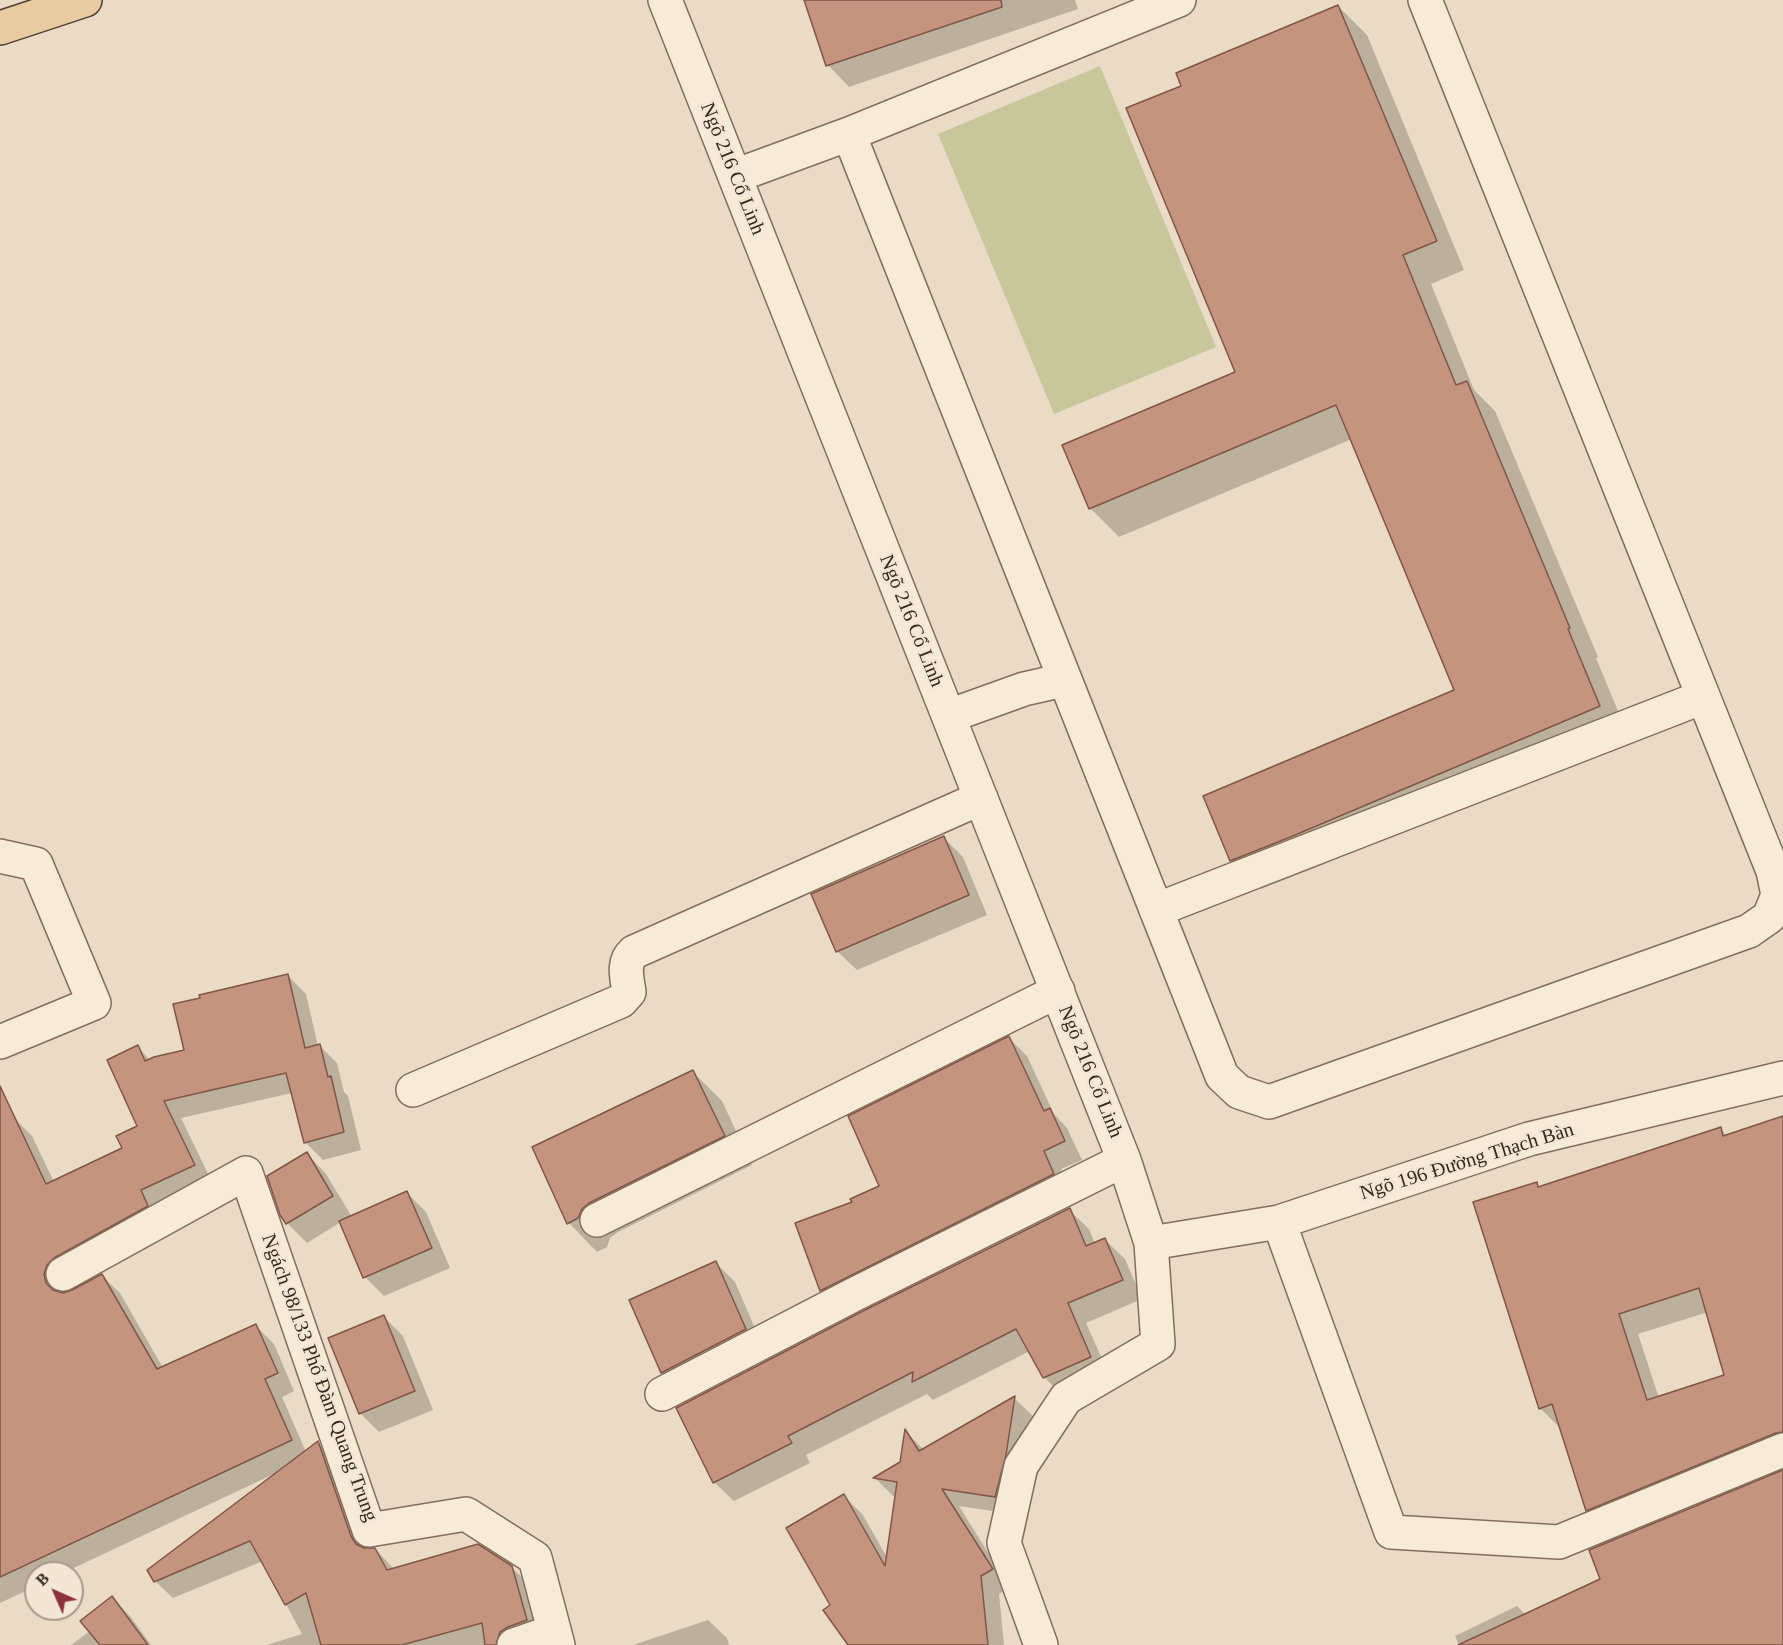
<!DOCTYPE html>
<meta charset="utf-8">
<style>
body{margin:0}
#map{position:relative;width:1783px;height:1645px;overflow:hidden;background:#eadbc6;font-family:"Times New Roman",serif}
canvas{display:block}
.north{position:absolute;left:24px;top:1561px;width:60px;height:60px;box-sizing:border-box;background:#f2e6d5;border:2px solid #a69a8d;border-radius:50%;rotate:315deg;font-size:16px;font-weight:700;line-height:24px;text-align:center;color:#352820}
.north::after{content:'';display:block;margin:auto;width:21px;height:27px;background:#8d333e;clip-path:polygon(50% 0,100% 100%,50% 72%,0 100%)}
</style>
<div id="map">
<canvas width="1783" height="1645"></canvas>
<div class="north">B</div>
</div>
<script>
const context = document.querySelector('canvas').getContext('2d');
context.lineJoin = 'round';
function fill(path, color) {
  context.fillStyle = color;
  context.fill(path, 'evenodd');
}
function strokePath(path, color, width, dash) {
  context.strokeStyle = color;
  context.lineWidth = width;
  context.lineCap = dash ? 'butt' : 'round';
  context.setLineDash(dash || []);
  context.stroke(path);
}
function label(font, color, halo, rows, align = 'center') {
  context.font = font + ' "Times New Roman",serif';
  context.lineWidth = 5;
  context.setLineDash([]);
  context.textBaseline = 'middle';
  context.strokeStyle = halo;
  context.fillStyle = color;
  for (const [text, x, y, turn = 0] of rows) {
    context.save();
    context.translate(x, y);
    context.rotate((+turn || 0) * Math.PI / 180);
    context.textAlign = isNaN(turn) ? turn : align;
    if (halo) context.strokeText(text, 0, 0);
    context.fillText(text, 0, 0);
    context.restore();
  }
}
fill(new Path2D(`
 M1100,66L1216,347L1054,414L938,134Z`), '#c7c79b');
fill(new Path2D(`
 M806,0H1075L1078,9L849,87L828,65Z
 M1338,6L1367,35L1464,270L1431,284L1474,390L1495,411L1598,657L1596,658L1628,735L1317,867L1261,889L1232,860L1456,691L1352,439L1119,537L1090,508L1237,373L1183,87Z
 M944,838L963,857L987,915L857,970L837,951Z
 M288,976L306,994L318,1046H320L337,1063L344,1092L348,1096L361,1150L323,1160L305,1142L292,1093L181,1118L212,1182L64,1283L61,1294L102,1276L120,1293L163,1368L256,1326L274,1344L294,1391L282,1397L306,1452L318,1443L335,1460L366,1549H375L394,1569L511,1567L530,1585L542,1629L488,1645H267L302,1634L263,1561L173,1598L155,1581L274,1474L63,1573H36V1586L0,1603V1086L18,1122L32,1136L54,1182L124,1148L139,1126L138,1047L150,1060L186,1051Z
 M1009,1038L1027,1056L1054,1114L1067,1128L1082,1160L1061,1169L1071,1192L839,1308L821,1290L854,1203L881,1187Z
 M693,1072L722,1101L752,1165L618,1232L610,1238L607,1247L597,1252L569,1223Z
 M1783,1118V1458L1608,1530L1587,1510L1561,1429L1540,1408L1536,1183L1540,1188L1720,1129L1727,1136ZM1708,1312L1726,1376L1659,1398L1638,1334Z
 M307,1154L326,1174L352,1217L407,1193L426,1212L450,1268L384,1296L365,1277L341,1222L307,1243L287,1223L282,1214Z
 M1069,1210L1089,1229L1095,1244L1105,1240L1125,1259L1142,1299L1086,1323L1110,1377L1064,1397L1044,1377L1030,1351L933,1400L927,1394L806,1455L810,1463L734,1501L714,1482Z
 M716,1263L735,1282L764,1349L682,1392L662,1373L631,1300Z
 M384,1317L403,1336L433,1410L379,1432L360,1413Z
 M1014,1398L1032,1415L1024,1474L1013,1514L959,1506L1010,1588L999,1594L1004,1645H850L832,1605L844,1496L863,1515L888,1559L897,1496H893L875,1478L902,1463L906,1432L924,1450Z
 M1783,1472V1645H1459L1455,1636L1517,1606L1526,1615L1602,1580Z
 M112,1598L130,1616L151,1645H71L90,1631Z
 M708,1620L727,1638L729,1645H633Z`), '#0003');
const building = new Path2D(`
 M804,0H1001L1002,7L826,66Z
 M1338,5L1437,241L1403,255L1456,385L1467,381L1570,628L1568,629L1600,706L1288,838L1230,861L1203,796L1454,690L1336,405L1089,509L1062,445L1235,372L1126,108L1181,86L1176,73Z
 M944,836L969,895L836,952L811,894Z
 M288,974L305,1048L320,1044L328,1077L331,1076L344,1132L304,1143L286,1073L164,1101L195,1165L141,1190L148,1206L54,1258L47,1265L44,1274L46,1283L53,1290L63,1293L72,1290L102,1274L157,1369L256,1324L278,1373L265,1379L292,1440L0,1577V1086L46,1184L122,1148L116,1136L137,1126L107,1060L138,1045L145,1061L154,1057L184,1050L173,1004L200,998L199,995Z
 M1009,1036L1044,1111L1050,1108L1065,1141L1044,1151L1054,1174L820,1291L795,1223L852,1202L850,1199L879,1186L848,1116Z
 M693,1070L725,1136L589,1203L582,1209L578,1218L567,1224L532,1147Z
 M1783,1116V1432L1776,1433L1586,1511L1552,1404L1539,1409L1473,1202L1537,1182L1538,1187L1721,1127L1723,1136ZM1699,1288L1724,1375L1647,1400L1619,1314Z
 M307,1152L333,1196L286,1224L280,1215L267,1176Z
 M407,1191L432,1248L363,1278L339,1221Z
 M1070,1208L1086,1246L1105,1238L1123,1280L1068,1303L1091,1357L1043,1378L1016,1329L912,1382L913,1372L788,1436L792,1443L713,1483L676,1408L863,1311Z
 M716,1261L746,1329L661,1373L629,1300Z
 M384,1315L415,1391L359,1414L328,1338Z
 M1015,1396L1006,1455L995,1497L942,1489L993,1569L981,1576L988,1645H848L823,1610L830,1605L786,1528L844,1494L885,1566L897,1482L873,1478L900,1462L905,1429L919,1451Z
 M318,1441L351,1536L356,1544L364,1548H375L387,1570L478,1544L512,1566L527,1620L508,1627L500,1632L496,1645H485L482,1623L402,1645H321L306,1593L285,1605L250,1541L154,1582L147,1570Z
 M1783,1470V1645H1458L1600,1579L1589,1550Z
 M112,1596L148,1645H100L80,1621Z`);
fill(building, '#c5947f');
strokePath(building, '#805646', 1.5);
const minor = new Path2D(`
 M665,0L1124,1160L1151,1243L1158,1344L1066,1398L1021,1466L1004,1543L1041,1645
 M849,134L1222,1076L1239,1092L1269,1102L1749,931L1769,917L1778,895L1773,871L1425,0
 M735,176L849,134L1179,0
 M949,716L1024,689L1064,680
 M0,856L36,864L94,1003L0,1042
 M1156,910L1703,697
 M413,1090L621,1001L629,992C627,978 622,962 634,952L981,798
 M597,1220L1058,991
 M1279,1222L1391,1532L1559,1542L1783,1450
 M1151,1243L1279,1222L1529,1139L1783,1078
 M63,1274L246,1173L369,1530L466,1514L535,1558L558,1645
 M662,1394L855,1294L1124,1160
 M514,1645L554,1631`);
const major = new Path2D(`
 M0,28L85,0`);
strokePath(minor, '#846d5d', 36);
strokePath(major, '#523d31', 36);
strokePath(minor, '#f6ead8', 33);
strokePath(major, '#e9cba2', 33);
label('20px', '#352820', '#f2e6d5', [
 ["Ngõ 216 Cổ Linh",732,169,68],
 ["Ngõ 216 Cổ Linh",911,621,68],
 ["Ngõ 216 Cổ Linh",1090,1072,68],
 ["Ngõ 196 Đường Thạch Bàn",1467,1162,-17],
 ["Ngách 98/133 Phố Đàm Quang Trung",319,1378,70]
]);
</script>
